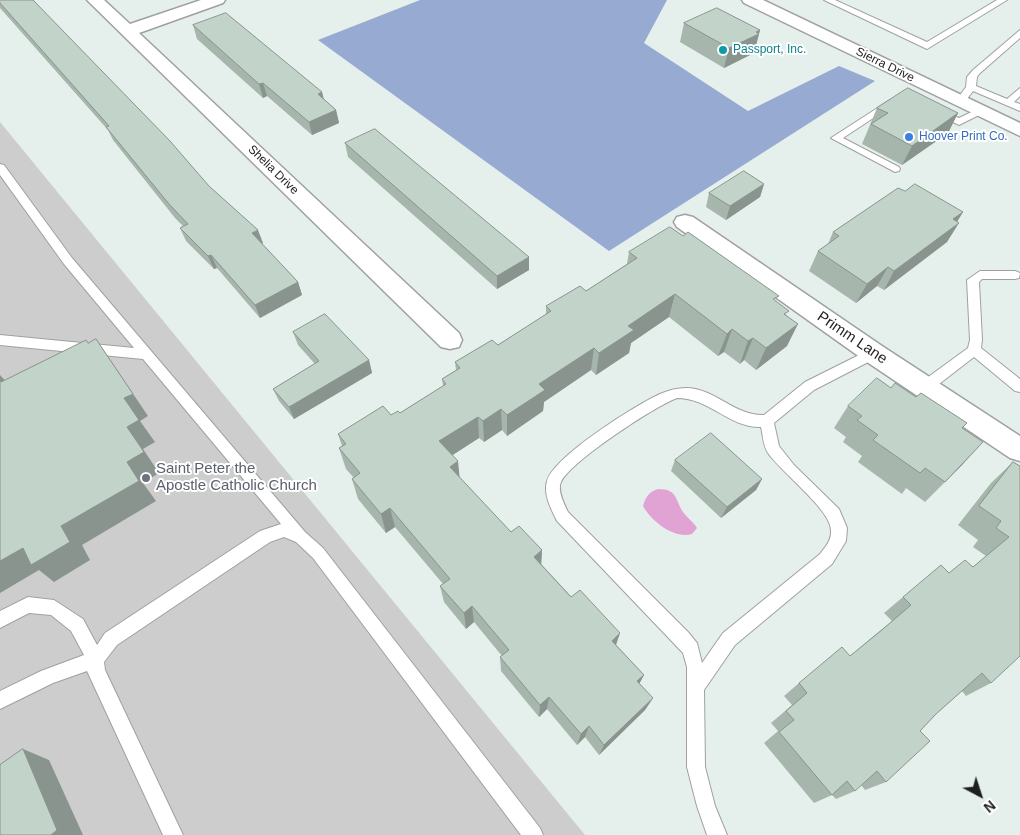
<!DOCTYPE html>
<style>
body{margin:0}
#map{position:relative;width:1020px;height:835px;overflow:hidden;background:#e5f0ec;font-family:Arial,sans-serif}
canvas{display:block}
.north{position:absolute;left:955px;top:770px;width:50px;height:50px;-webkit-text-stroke:4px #fff;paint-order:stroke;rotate:140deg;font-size:14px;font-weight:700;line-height:20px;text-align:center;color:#1f1f1f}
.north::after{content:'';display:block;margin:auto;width:18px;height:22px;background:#1f1f1f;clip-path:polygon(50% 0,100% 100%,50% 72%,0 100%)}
</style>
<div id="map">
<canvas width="1020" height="835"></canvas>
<div class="north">N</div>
</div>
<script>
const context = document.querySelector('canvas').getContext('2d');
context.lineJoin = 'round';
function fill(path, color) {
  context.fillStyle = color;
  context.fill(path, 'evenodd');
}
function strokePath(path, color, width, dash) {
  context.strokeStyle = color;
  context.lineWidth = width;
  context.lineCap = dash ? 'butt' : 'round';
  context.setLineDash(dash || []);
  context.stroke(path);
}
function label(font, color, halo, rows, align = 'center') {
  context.font = font + ' Arial,sans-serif';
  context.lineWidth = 4;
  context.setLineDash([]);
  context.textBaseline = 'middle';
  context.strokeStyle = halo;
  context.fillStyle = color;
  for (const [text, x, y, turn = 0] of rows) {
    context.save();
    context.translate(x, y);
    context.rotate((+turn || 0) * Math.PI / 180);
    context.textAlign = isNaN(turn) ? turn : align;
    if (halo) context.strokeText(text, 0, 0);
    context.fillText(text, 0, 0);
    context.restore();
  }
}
fill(new Path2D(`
 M0,122L585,835H0Z`), '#cdcdcd');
fill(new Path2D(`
 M420,0H667L644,43L748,111L839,66L875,81L609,251L318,40Z`), '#97aad2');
fill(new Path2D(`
 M658,489C678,489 675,500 683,512C687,518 693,521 697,528L692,534C674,539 652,522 643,506C646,496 649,492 658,489Z`), '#e0a3d4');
const service = new Path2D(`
 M824,0H835L927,42L997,0H1007L927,49Z
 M1020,30V38L979,74L977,77L976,86L1007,99L1020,88V96L1014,102L1020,104V111L973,91L963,104H957L955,102L966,87L967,77L973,70Z
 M890,100L895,103L893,105L843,138L899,167L900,169L899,171L895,172L831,138Z
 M980,108L985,111L983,113L959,125L933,112L938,109L959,118Z
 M0,164L4,165L72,258L305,532L323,548L540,828L543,835H521L313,558L296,542L284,537L270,542L117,645L104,662L105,670L183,835H163L87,671L53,683L0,709V691L41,671L84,655L71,631L51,615L29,613L0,628V611L28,597L54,600L83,619L97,645L105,633L260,531L281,524L143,359L0,345V335L134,348L64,264L0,175Z
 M980,271H1015L1020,273L1019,278L1015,279H982L979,282L982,340L981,348L1020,379V392L1015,391L974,357L930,391L925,392L920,391L918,387L920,383L968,348L970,340L967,280Z
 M873,348L878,349L879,353L878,357L814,390L774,423L779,446L794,465L839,509L847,528L846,541L832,564L735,645L704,690L705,767L715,806L727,835H707L697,806L687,767V667L683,653L557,521C551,509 543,494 547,481C554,456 636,405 660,394C669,390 677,388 686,388C715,388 734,416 764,415L805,382ZM677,398C710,398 729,428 761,427C763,435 763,446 768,453C781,472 831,510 831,530C832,540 826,546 820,554L723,633L702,663L697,643L688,632L568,512C564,504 557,490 561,482C570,462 655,406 677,398Z`);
const minor = new Path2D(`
 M87,0H104L130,24L201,0H225L223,3L139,33L459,333L462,340L459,347L450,349L441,347Z
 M742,0H763L1020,123V136L744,3Z
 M685,215L693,217L882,346L1020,436V461L1010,458L864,360L677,227L674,222L677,217Z`);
strokePath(service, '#a0a0a0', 2);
strokePath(minor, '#a0a0a0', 3);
fill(service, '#fff');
fill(minor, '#fff');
fill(new Path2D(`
 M0,0L209,186L263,243L262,244L298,282L302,295L260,318L217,268L214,269L186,241L180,228L183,226L175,218L113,140L108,130L0,8Z
 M684,23L760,30L754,53L724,68L680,42Z
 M193,25L322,92L324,99L336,110L339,123L312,135L267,96L263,98L197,39Z
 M877,108L958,113L948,133L902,165L862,144Z
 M345,143L529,270L497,289L348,157Z
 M764,184L760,197L726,220L706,207L709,193Z
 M905,191L963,212L957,222L947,242L884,290L877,286L856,303L809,271L818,251L828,244L833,232Z
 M629,252L776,301L787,316V346L756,370L744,360L740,364L724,352L718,356L669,317L631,343L629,353L596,375L591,370L544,402L543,411L507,436L502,430L484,442L479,438L452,455L459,477L511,532L542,550L541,564L644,675L639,684L653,698L645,710L599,755L585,737L577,745L547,709L539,717L501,671L500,657L502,656L474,622L466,629L444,602L440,586L443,584L395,527L386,533L358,499L352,479L354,478L346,469L339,448L342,446L338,434L391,415L400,413L443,386L442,379L456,370L455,362L498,345L546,315V306L586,291L627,264Z
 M293,332L369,360L372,373L294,419L279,401L273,389L315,364L298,345Z
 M891,388L916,397L967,423L962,428L963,464L925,502L906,488L902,494L858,462L862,456L843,442L846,437L834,428L848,406Z
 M675,460L762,479L756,490L721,518L671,471Z
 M1013,462L1020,466L991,683L966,696L962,691L936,714L920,731L886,782L865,790L861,785L855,791L836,799L832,795L814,803L764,743L778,731L771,723L792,705L784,696L799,683L850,656L870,639L892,621L884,613L903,597L949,573L973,567L986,556L973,547L978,540L958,525L991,483Z`), '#a7b6ad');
fill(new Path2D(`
 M760,30L754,53L724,68L729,48Z
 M263,83L267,96L263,98L259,84Z
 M322,92L325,106L318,94Z
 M336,110L339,123L312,135L309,122Z
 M958,113L948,133L902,165L912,146Z
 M764,184L760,197L726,220L730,206Z
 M963,212L953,228L959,223L947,242L884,290L894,271L953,219Z
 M258,230L263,243L256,247L252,233Z
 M211,255L217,268L214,269L208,256Z
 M529,257V270L497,289V276Z
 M888,267L877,286L856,303L867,284Z
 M298,282L302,295L260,318L255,305Z
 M675,294L669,317L631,343L629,353L596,375L599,353L628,326Z
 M798,324L787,346L756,370L766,348Z
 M732,329L724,352L718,356L727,334Z
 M753,338L744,360L740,364L748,341Z
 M96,339L148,416L140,421L155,442L143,449L159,473L143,483L156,501L82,545L90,560L54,582L39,570L0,593V561L61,526L127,462V427Z
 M594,348L591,370L544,402L543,411L507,436V415L539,384Z
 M369,360L372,373L294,419L289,407Z
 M0,375L13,389L21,404L0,381Z
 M501,409L502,430L484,442L483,421Z
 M478,417L479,438L442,462L439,441Z
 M983,442L963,464L925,502L945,482Z
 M458,461L460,481L450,467Z
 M762,479L756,490L721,518L727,507Z
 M390,508L395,527L386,533L381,514Z
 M542,550L541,568L534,557Z
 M472,606L474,622L466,629L464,613Z
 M620,633L615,648L612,641Z
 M644,675L637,688V681Z
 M549,697L547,709L539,717L540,705Z
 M653,698L645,710L599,755L604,745Z
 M589,726L585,737L577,745L581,734Z
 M23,749L49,760L83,835H51Z`), '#88948d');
const building = new Path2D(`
 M0,0H33L170,141L209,186L258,230L252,233L298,282L255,305L211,255L208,256L180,228L188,224L169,204L106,127L109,126L0,3Z
 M717,8L760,30L756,32L759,34L729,48L684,23Z
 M226,13L322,92L318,94L336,110L309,122L263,83L259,84L193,25Z
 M908,88L958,113L912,146L871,124L888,113L877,108Z
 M375,129L529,257L497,276L345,143Z
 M744,171L764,184L730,206L709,193Z
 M915,184L963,212L953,219L959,223L894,271L888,267L867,284L818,251L839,236L833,232L898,188L905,191Z
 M670,227L683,236L688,232L779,296L773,299L789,311L784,314L798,324L766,348L753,338L748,341L732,329L727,334L675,294L628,326L634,330L599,353L594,348L539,384L545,390L507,415L501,409L483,421L478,417L439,441L458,461L450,467L511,532L519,526L542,550L534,557L571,597L580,590L620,633L612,641L644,675L637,681L653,698L604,745L589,726L581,734L549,697L540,705L500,657L509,650L472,606L464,613L440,586L450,579L390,508L381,514L352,479L360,473L339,448L346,444L338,434L383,406L391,415L398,411L400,413L446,384L442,379L460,368L455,362L492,340L498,345L551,311L546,306L580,286L586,291L637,258L629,252Z
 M325,314L369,360L289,407L273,389L319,361L293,332Z
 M96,339L133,394L124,398L139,420L127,427L144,452L127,462L139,481L61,526L70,542L31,565L23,548L0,561V381L1,382L86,340L88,343Z
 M877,378L891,388L895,383L916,397L921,393L967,423L962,428L983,442L945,482L925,468L920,473L873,440L878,435L857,420L862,416L848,406Z
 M711,433L762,479L727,507L675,460Z
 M1013,462L1020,466V656L991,683L982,673L936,714L920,731L930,741L886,782L877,771L855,791L847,781L832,795L779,732L794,720L786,711L807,693L799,683L842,647L850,656L883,629L911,605L903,597L941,565L949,573L965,560L973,567L1009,537L996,528L1001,521L979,506Z
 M23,749L57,830L51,835H0V765Z`);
fill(building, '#c2d4c9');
strokePath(building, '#88948d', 1);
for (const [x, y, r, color] of [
 [723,50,5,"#0f9aa8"],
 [909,137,5,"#3f7fe0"],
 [146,478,5,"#6b7280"]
]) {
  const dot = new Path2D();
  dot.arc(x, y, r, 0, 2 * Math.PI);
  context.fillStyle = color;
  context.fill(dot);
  strokePath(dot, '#fff', 2);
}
label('12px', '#0d838f', '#fff', [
 ["Passport, Inc.",733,50]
], 'left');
label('12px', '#1f1f1f', '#fff', [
 ["Sierra Drive",885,65,26],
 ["Shelia Drive",273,170,44]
]);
label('12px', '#366cbe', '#fff', [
 ["Hoover Print Co.",919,137]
], 'left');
label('15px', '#1f1f1f', '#fff', [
 ["Primm Lane",852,338,34]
]);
label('15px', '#5b616d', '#fff', [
 ["Saint Peter the",156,469],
 ["Apostle Catholic Church",156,486]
], 'left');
</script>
